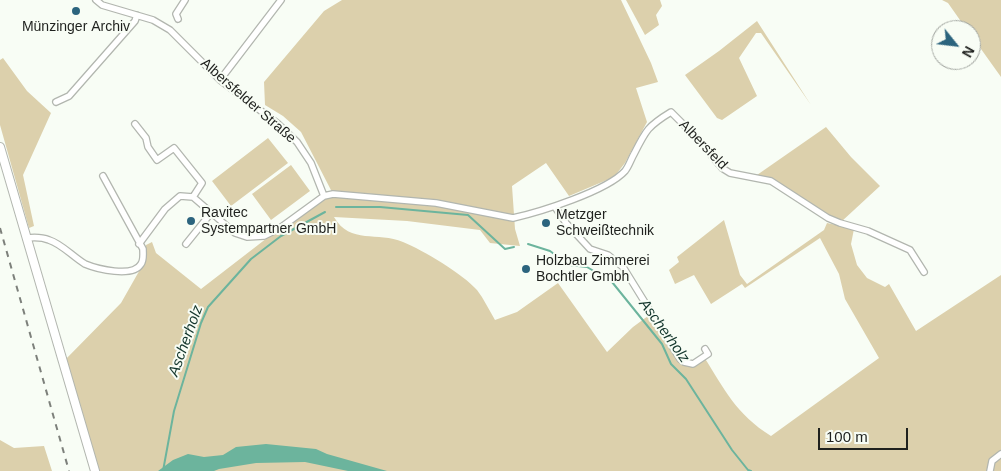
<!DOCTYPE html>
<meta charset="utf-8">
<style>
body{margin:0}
#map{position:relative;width:1001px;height:471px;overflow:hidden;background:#f8fdf5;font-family:Arial,sans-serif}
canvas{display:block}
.north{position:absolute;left:931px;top:20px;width:50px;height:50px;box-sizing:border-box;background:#f8fdf5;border:1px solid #a1a59f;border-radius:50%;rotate:119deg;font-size:14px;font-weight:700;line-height:20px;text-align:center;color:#1f211e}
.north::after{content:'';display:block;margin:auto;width:18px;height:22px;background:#2c647e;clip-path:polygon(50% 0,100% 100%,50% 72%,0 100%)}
.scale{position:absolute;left:818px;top:428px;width:90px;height:22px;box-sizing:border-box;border:2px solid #1f211e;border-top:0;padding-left:6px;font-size:15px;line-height:18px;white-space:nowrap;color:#1f211e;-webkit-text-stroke:4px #f8fdf5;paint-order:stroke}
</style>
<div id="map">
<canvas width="1001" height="471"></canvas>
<div class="north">N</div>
<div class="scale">100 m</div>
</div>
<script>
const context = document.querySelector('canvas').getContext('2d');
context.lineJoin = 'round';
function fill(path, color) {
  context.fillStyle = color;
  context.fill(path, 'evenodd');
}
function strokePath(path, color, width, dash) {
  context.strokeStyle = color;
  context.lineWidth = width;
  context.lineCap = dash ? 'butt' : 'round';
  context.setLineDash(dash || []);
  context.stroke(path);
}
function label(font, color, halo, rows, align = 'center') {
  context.font = font + ' Arial,sans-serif';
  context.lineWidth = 4;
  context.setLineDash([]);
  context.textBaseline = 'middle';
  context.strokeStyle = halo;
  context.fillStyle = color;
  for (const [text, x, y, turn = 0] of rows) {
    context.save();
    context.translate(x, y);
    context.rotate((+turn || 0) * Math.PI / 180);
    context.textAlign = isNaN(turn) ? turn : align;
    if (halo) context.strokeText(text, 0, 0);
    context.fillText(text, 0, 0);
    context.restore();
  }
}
fill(new Path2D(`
 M342,0H621L651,63L658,82L636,88L647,122L625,163L614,177L569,196L546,163L512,186L515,229L520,246L490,243L480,230L407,221L334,217C350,245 378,231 403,242C423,250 463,274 477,290C484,299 489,310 495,320L517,312L558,283L607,352L633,327L652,313L680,359L689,364L704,357C725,390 736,414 771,436L879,358L845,299L839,274L820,238L745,288L742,284L711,304L694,275L675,284L669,270L679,262L677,257L724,220L740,275L747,284L824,230L827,223L854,229L851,244L857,265L867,278L885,287L889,284L916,331L1001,275V471H95L63,362L121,303L146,259V245L152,242L156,253L201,289L280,228L324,196L333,194L301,132L283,116L265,105L264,82L324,11Z
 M626,0H660L662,6L656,15L659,25L645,35Z
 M942,0H1001V77L971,35V30H967L948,3Z
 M757,21L811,105L761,33H756L739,58L757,96L722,120L717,118L685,75L719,51Z
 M3,58L27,91L51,113L23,175L34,226L29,228L0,125V60Z
 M826,127L851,157L880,186L841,222C811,210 790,183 757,175Z
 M268,138L288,163L231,206L212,181Z
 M291,165L310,191L271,220L252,194Z
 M0,440L14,448L44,446L52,471H0Z`), '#dcd0ac');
fill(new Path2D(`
 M266,444L316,449L327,454L387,471H348L305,462L256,463L219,469L214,471H158L173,460L188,454L204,457L223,455L236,447Z`), '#6cb49d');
strokePath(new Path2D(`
 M336,207H380L468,215L505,249L514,247
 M528,244L550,251L569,265L587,267L612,282L662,344L671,364L686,379L732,450L748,470L751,471
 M163,471L174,411L201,323L208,307L251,259L281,236L325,212`), '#6cb49d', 2);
const street = new Path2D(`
 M96,0L102,5L153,20L170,30L220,80L277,123L297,142L311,163L324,196
 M178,19L176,14L185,0
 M220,80L281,0
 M56,102L69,96L135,21L137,15
 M135,124L146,138L148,147L157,160L174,148L202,183L193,197
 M555,207L566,223L590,249L608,255L623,267L680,359L684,362L693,364L708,354L705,349
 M26,238C34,237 42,237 49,240C62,244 73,257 85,264C97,269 133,278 141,264C144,260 143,254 143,249L103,176
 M139,244L165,209L180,196L193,197L235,233L247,237L264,236L280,228L324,196L333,194L436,203L513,218C540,212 607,191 625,171C629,166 631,159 634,154C646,130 648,126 671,112L694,135L722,168L730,173L771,181L828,218L840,223L868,231L910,250L924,272
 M186,244L211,213
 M990,471L992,461L1001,454`);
const secondary = new Path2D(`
 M0,147L95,471`);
strokePath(street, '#b2b6af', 8);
strokePath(secondary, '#b2b6af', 10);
strokePath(street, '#fff', 5.5);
strokePath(secondary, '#fff', 8);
strokePath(new Path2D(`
 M0,228L69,471`), '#7d807b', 2, [6, 6]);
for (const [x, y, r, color] of [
 [76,11,5,"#2c647e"],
 [191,221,5,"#2c647e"],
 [546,223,5,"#2c647e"],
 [526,269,5,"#2c647e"]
]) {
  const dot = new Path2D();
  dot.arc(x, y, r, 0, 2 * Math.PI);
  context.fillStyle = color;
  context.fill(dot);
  strokePath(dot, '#f8fdf5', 2);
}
label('14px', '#1f211e', '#f8fdf5', [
 ["Münzinger Archiv",76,27,"center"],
 ["Ravitec",201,213],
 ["Systempartner GmbH",201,229],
 ["Metzger",556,215],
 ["Schweißtechnik",556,231],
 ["Holzbau Zimmerei",536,261],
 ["Bochtler Gmbh",536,277]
], 'left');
label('14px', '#1f211e', '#f8fdf5', [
 ["Albersfelder Straße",248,101,41],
 ["Albersfeld",703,145,46]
]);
label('italic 15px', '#13362c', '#f8fdf5', [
 ["Ascherholz",664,331,54],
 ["Ascherholz",186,341,-70]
]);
</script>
